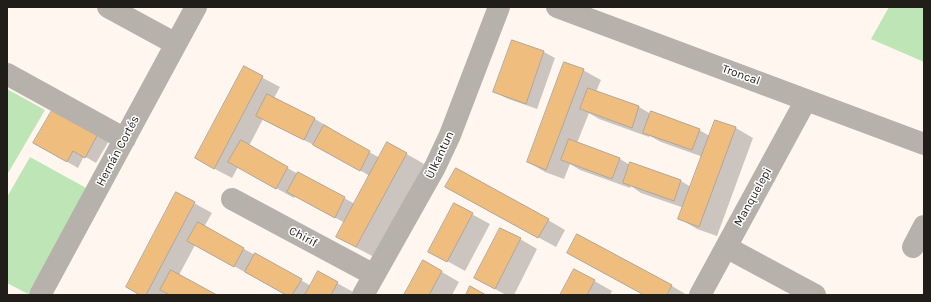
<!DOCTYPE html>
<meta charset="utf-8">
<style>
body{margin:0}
#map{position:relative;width:931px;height:302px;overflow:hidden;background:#fff7ef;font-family:Karla,sans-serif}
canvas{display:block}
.frame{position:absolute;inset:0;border:8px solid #211d18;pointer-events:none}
</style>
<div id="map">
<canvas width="931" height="302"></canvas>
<div class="frame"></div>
</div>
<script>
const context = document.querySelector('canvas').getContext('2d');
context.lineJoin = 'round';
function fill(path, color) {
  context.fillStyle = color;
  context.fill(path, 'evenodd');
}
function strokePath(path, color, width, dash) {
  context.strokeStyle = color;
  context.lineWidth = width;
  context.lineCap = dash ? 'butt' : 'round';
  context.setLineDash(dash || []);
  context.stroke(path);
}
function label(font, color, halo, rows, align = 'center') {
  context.font = font + ' Karla,sans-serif';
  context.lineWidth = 3;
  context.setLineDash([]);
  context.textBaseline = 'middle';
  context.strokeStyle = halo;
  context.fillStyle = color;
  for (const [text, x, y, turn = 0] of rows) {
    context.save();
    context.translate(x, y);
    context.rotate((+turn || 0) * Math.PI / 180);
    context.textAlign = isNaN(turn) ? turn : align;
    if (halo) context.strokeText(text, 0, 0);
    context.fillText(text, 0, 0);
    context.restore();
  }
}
fill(new Path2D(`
 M889,7H924V62L871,39Z
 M7,89L45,110L7,175Z
 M30,157L88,189L28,294L7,283V197Z`), '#bee5b5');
fill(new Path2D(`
 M513,41L544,52L555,58L537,109L506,98L495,92Z
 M244,68L280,87L274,98L315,119L332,129L331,131L380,158L388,143L424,164L374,257L355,247L345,223L295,196L294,198L238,167L232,178L213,168ZM263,119L275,126L322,149L370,176L355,204L298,173V174L249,146Z
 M583,70L601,80L596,92L639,107L651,114L699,130L710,136L716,121L736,128L753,138L717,236L697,229L680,219L684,208L641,193L631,186L630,188L580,170L570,164L564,179L545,172L528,162ZM589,113L599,119L649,137L650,136L661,142L703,157L691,187L681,181L631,163L630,165L620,159L577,143Z
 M54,108L110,139L96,163L84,156L78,168L34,143Z
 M464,197L548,220L565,230L556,247Z
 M194,203L212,213L204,227L255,255L256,254L311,286L319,273L355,293L354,295H287L252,275V276L195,245L179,275L215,295H171L169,294L168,295H141Z
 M455,205L490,224L465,271L447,261Z
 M578,235L672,286L687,295H645Z
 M520,239L537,249L514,295H506L475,278Z
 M575,270L612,291L610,295H561Z
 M442,272L459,282L452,295H405Z`), '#0003');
const building = new Path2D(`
 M512,40L544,51L526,104L493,92Z
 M564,62L584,69L546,170L527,162Z
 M244,66L263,76L214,169L195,158Z
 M588,88L639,106L632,128L580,109Z
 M267,94L315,118L304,140L256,116Z
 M54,107L99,132L85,158L73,151L67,162L33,143Z
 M651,111L700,129L692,150L643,133Z
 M715,120L736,127L699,227L678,219Z
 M324,125L370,151L360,171L313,145Z
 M569,139L620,158L612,179L561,160Z
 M241,140L288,167L276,189L228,162Z
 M387,142L407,153L356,247L336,237Z
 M630,162L681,180L674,201L623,183Z
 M456,168L549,219L538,238L445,187Z
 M298,172L345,197L335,218L287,192Z
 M176,192L195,202L146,295H140L126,287Z
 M454,203L473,213L447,262L428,252Z
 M198,222L244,248L234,267L187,241Z
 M500,228L521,238L495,289L474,278Z
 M577,234L672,285L667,295H644L567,253Z
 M255,253L302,279L292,295H286L245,272Z
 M423,260L442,271L429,295H404Z
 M574,269L595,280L587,295H560Z
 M171,270L217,295H170L160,290Z
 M318,271L338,282L331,295H305Z
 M470,286L486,295H466Z`);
fill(building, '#efbd7e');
strokePath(building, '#b1a598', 1);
strokePath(new Path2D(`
 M108,7L176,44
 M557,7L924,144
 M7,74L125,139
 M232,199L374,275
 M726,247L815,295
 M913,247L924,226
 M40,295L196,7
 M363,295L435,167L450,135L499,7
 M700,295L806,100`), '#b7b1ac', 22);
label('12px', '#211d18', '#fff', [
 ["Troncal",741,75,20],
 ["Hernán Cortés",118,151,-62],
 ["Ülkantun",440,155,-65],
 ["Manquelepi",753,197,-61],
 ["Chirif",303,237,28]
]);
</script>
